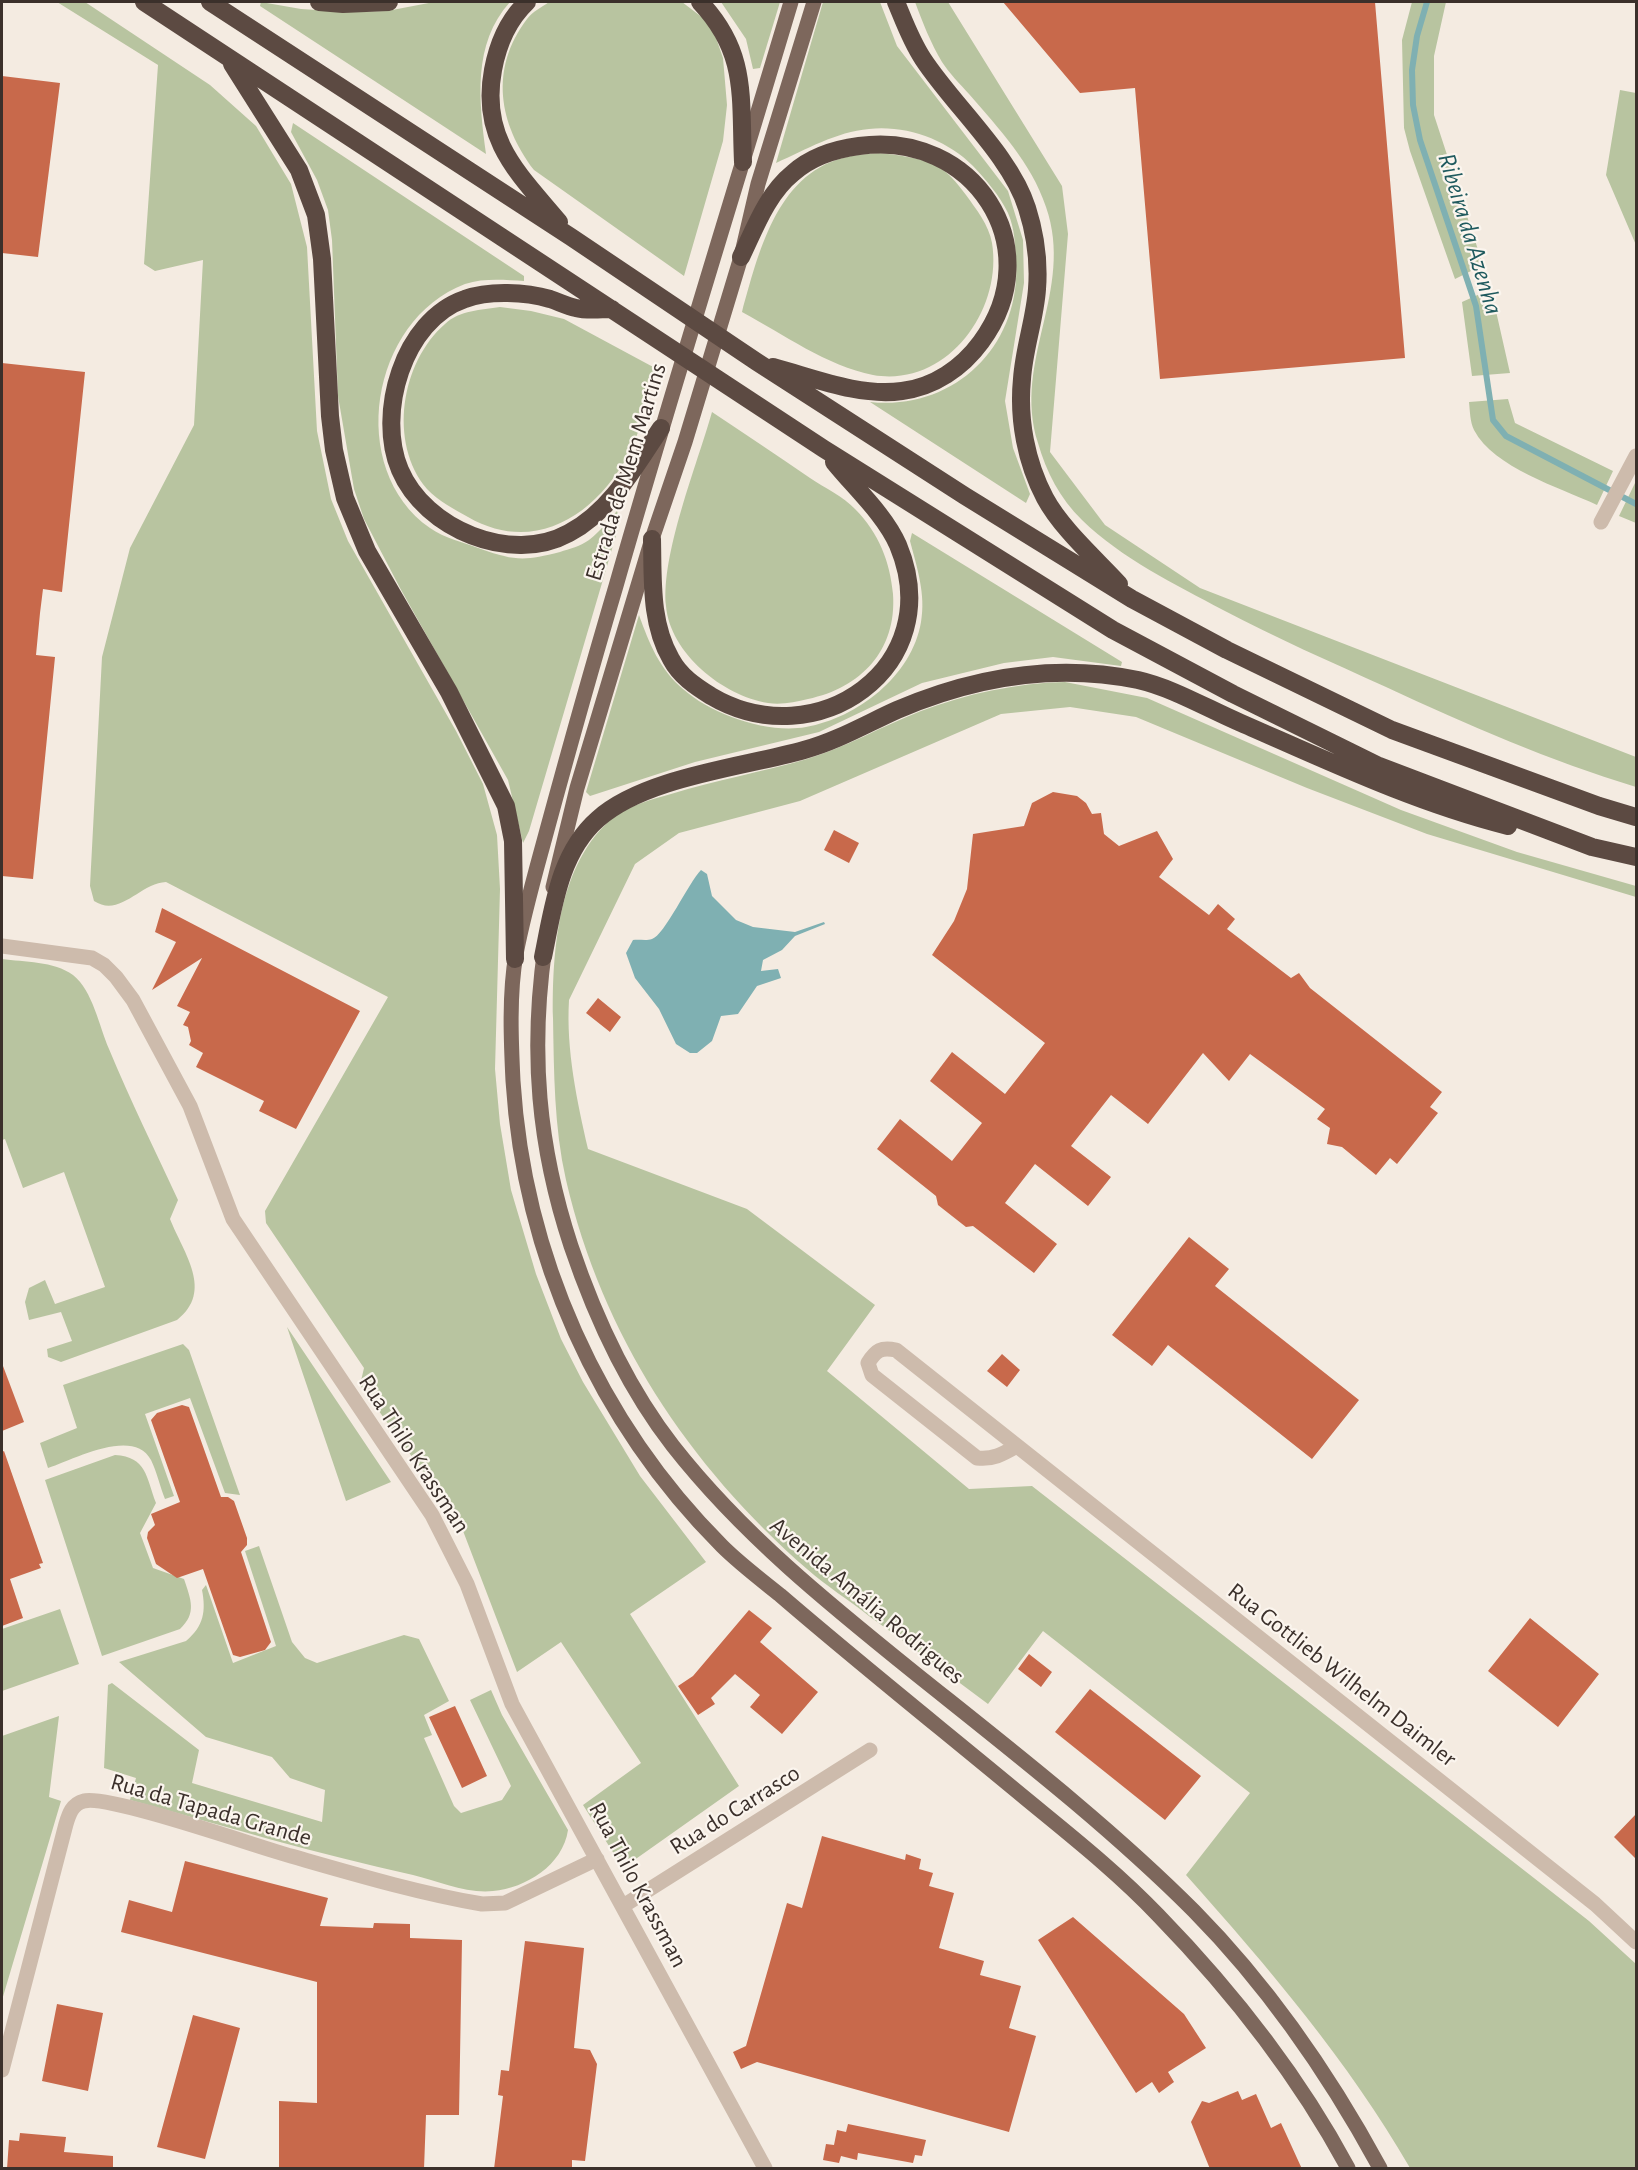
<!DOCTYPE html>
<meta charset="utf-8">
<style>
body{margin:0}
#map{position:relative;width:1638px;height:2170px;overflow:hidden;background:#f4ebe1;font-family:"Alegreya Sans",sans-serif}
canvas{display:block}
.frame{position:absolute;inset:0;border:3px solid #3b302b;pointer-events:none}
</style>
<div id="map">
<canvas width="1638" height="2170"></canvas>
<div class="frame"></div>
</div>
<script>
const context = document.querySelector('canvas').getContext('2d');
context.lineJoin = 'round';
function fill(path, color) {
  context.fillStyle = color;
  context.fill(path, 'evenodd');
}
function strokePath(path, color, width, dash) {
  context.strokeStyle = color;
  context.lineWidth = width;
  context.lineCap = dash ? 'butt' : 'round';
  context.setLineDash(dash || []);
  context.stroke(path);
}
function label(font, color, halo, rows, align = 'center') {
  context.font = font + ' "Alegreya Sans",sans-serif';
  context.lineWidth = 4.5;
  context.setLineDash([]);
  context.textBaseline = 'middle';
  context.strokeStyle = halo;
  context.fillStyle = color;
  for (const [text, x, y, turn = 0] of rows) {
    context.save();
    context.translate(x, y);
    context.rotate((+turn || 0) * Math.PI / 180);
    context.textAlign = isNaN(turn) ? turn : align;
    if (halo) context.strokeText(text, 0, 0);
    context.fillText(text, 0, 0);
    context.restore();
  }
}
fill(new Path2D(`
 M57,2H85L210,85L256,126L291,184L307,247L317,431L331,499L348,541L456,731L483,784L497,835L500,889L495,1069L500,1124L511,1190L536,1274L561,1339L583,1382L640,1476L706,1562L630,1614L739,1786L623,1868L583,1805L641,1763L561,1642L517,1672L460,1523L360,1385L364,1368L266,1223L265,1211L388,997L166,882C140,883 120,918 94,901L90,886L102,657L130,548L194,425L203,260L155,271L144,264L158,65Z
 M261,2L301,9L347,12L387,11L434,2H510C472,44 479,101 486,154L260,6Z
 M549,2H682L703,18L715,35L723,58L727,105L723,141L684,276L534,170C499,124 489,69 527,19C532,12 542,7 549,2Z
 M721,2H780L760,68L753,69L746,39Z
 M823,2H880L897,46L1008,191L1023,240L1024,283L1005,401L1013,448L1030,494L1026,503L870,402C954,411 1021,346 1016,262C1015,246 1015,229 1008,213C1000,196 986,180 973,166C947,140 907,125 869,129C836,132 807,149 776,163Z
 M915,2H948L1062,186L1068,234L1050,452L1105,525L1200,588L1636,757V787C1550,761 1468,725 1386,687C1331,662 1276,638 1223,610C1175,584 1122,559 1082,520C1060,499 1046,471 1038,443C1012,360 1075,291 1046,207C1031,162 999,129 969,94C960,84 949,73 942,62C931,44 922,21 915,2Z
 M1412,2H1446L1434,56V115L1483,265L1455,279L1410,151L1404,128L1402,40Z
 M1620,90L1636,93V245L1606,175Z
 M293,123L524,276V281C504,280 484,278 465,284C370,320 346,469 430,528C444,538 465,543 481,549C515,561 525,561 560,552C569,549 581,546 589,540C600,532 608,520 617,511L620,521L617,532L529,831L523,843L508,780L400,588L364,519L354,489L338,396L332,240L328,210L317,180L291,132Z
 M879,153C897,155 916,157 933,164C947,170 957,183 966,195C976,209 989,225 992,243C1003,310 947,388 873,375C827,366 783,334 742,312C758,255 776,175 843,158C854,155 867,154 879,153Z
 M1491,289L1510,373L1472,376L1462,302Z
 M500,307L531,311L564,319L655,368L641,415L643,417C639,429 635,443 628,455C595,516 534,555 468,517C454,509 438,501 427,489C388,443 401,362 445,324C460,310 481,310 500,307Z
 M1508,399L1515,423L1613,471L1597,505C1559,487 1494,468 1474,430C1470,422 1470,411 1469,402Z
 M712,412C745,434 778,456 810,478C825,488 844,497 855,509C879,533 890,562 893,594C897,650 861,688 808,699C795,702 782,705 768,703C723,696 670,653 666,606C661,554 697,465 712,412Z
 M1635,483L1636,484V523L1619,516Z
 M912,533L1122,662L1121,666L1053,657L1004,663L922,683L819,732L695,762L590,796L586,792L639,615C649,643 660,670 683,689C712,715 768,734 806,727C857,718 912,676 921,622C926,594 917,568 910,541Z
 M1065,682L1147,698L1401,810L1517,852L1636,886V897L1427,834L1307,788L1136,717L1070,707L1001,714L800,801L679,833L635,864L569,1000C566,1050 577,1101 588,1149L747,1209L875,1305L827,1371L969,1489L1032,1486L1589,1921L1636,1964V2168H1410C1349,2062 1268,1967 1186,1875L1250,1793L1043,1631L988,1704C948,1674 909,1645 869,1616C849,1600 826,1586 807,1569C688,1465 602,1335 566,1180C554,1127 554,1072 553,1018C552,951 558,862 614,817C630,805 653,799 671,794C716,780 762,772 807,759C847,747 882,726 921,711C966,694 1016,683 1065,682Z
 M2,959C24,962 54,961 73,975C93,991 99,1026 109,1049C130,1100 155,1150 178,1200L170,1219C184,1254 214,1291 177,1320L61,1362L48,1357L47,1349L72,1341L61,1312L29,1320L25,1302L29,1288L45,1280L55,1304L105,1287L64,1172L23,1188L5,1139L2,1140Z
 M287,1327L391,1482L346,1501Z
 M183,1344L189,1350L240,1495L225,1493L190,1398L145,1414L174,1496L165,1499C160,1487 157,1472 151,1460C134,1427 74,1459 48,1468L40,1443L77,1428L63,1385Z
 M115,1455C147,1457 146,1477 156,1503L140,1533L153,1568L184,1579C191,1600 197,1613 180,1629L102,1656L45,1480Z
 M259,1546L292,1642L305,1658L317,1663L404,1635L419,1639L449,1701L424,1715L432,1735L424,1738L454,1806L461,1813L502,1800L511,1786L470,1700L491,1690L502,1715L568,1830C563,1865 526,1888 493,1891C468,1894 437,1881 413,1875C317,1854 224,1826 130,1800L136,1778L104,1768L108,1685L112,1683L199,1750L192,1783L322,1822L325,1790L290,1778L272,1757L206,1737L119,1662L186,1641C204,1626 206,1611 202,1590L206,1585L233,1663L276,1646L245,1551Z
 M60,1609L79,1664L2,1691V1629Z
 M59,1716L49,1797L61,1801L2,2000V1736Z`), '#b8c4a0');
fill(new Path2D(`
 M701,870L707,874L712,896L736,920L753,927L795,932L824,922L825,924L795,936L782,950L763,960L761,971L778,969L781,978L757,986L738,1014L721,1016L712,1041L697,1053H690L676,1044L659,1009L635,978L626,953L633,940C639,939 646,941 652,939C664,936 689,882 701,870Z`), '#7fb0b2');
strokePath(new Path2D(`
 M1427,2L1417,36L1412,70L1413,105L1420,140L1476,306L1493,420L1506,436L1636,504`), '#7fb0b2', 6);
fill(new Path2D(`
 M1003,2H1375L1405,358L1160,379L1135,88L1080,93Z
 M2,76L60,83L38,257L2,253Z
 M2,363L85,372L62,592L43,589L40,613L36,655L55,657L33,879L2,876Z
 M1053,792L1077,796L1086,803L1092,814L1101,813L1104,834L1119,846L1157,831L1173,859L1159,877L1209,915L1218,904L1235,919L1227,929L1291,978L1299,973L1310,988L1442,1092L1430,1107L1438,1113L1397,1164L1390,1158L1376,1175L1342,1147L1327,1144L1330,1128L1317,1119L1325,1109L1250,1054L1229,1081L1203,1053L1148,1124L1111,1095L1071,1146L1111,1177L1088,1206L1035,1164L1005,1203L1057,1244L1034,1273L973,1226L966,1227L938,1205L936,1196L877,1149L900,1119L952,1161L982,1123L930,1081L952,1052L1005,1094L1045,1043L932,955L954,921L967,889L973,834L1024,826L1032,803Z
 M834,830L859,843L849,863L824,850Z
 M162,908L360,1011L296,1129L259,1111L264,1101L196,1067L203,1053L189,1045L191,1041L188,1027L183,1025L190,1012L177,1006L202,958L152,990L176,942L155,932Z
 M598,998L621,1017L610,1032L586,1013Z
 M1189,1237L1229,1269L1215,1286L1359,1400L1312,1459L1168,1345L1152,1366L1112,1335Z
 M1002,1354L1020,1370L1007,1387L987,1371Z
 M3,1366L24,1422L2,1431V1367Z
 M182,1405L189,1407L221,1497H228L234,1501L247,1538V1545L241,1552L271,1642L265,1650L240,1657L233,1655L203,1569L177,1578L156,1564L147,1538L148,1532L155,1525L151,1514L180,1502L151,1420L157,1413Z
 M4,1451L43,1563L39,1564L41,1568L10,1579L23,1618L2,1626V1452Z
 M749,1610L772,1628L760,1642L818,1692L782,1734L750,1707L760,1695L735,1674L711,1698L715,1704L698,1715L678,1686L693,1676Z
 M1530,1618L1599,1674L1558,1727L1488,1671Z
 M1029,1654L1052,1672L1041,1687L1018,1669Z
 M1090,1689L1201,1776L1165,1820L1055,1732Z
 M455,1706L487,1776L462,1788L429,1717Z
 M1636,1814V1859L1614,1837Z
 M822,1836L905,1860L906,1854L921,1859L919,1869L933,1873L929,1886L954,1893L939,1948L984,1961L980,1975L1021,1986L1009,2028L1036,2036L1009,2132L757,2062L741,2069L733,2052L746,2046L787,1903L802,1908Z
 M185,1861L328,1898L320,1926L373,1928L374,1923L410,1924V1938L462,1940L459,2115H426L424,2169H279V2101L317,2103V1982L121,1932L129,1900L172,1912Z
 M1073,1917L1184,2014L1206,2048L1168,2072L1174,2082L1159,2093L1152,2082L1136,2093L1038,1940Z
 M525,1941L584,1948L574,2048L590,2050L597,2064L585,2161L572,2160V2169H494L503,2096L498,2095L501,2070L509,2071Z
 M57,2004L103,2013L88,2091L42,2081Z
 M193,2015L240,2028L205,2159L157,2147Z
 M1238,2091L1242,2100L1256,2094L1271,2128L1281,2123L1302,2169H1210L1191,2122L1202,2101L1209,2103Z
 M848,2124L926,2140L922,2156L915,2155L913,2163L858,2153L857,2160L841,2156L839,2163L823,2160L826,2144L834,2145L837,2130L846,2132Z
 M20,2133L66,2137L64,2152L113,2156V2169H7L9,2140L19,2141Z`), '#c8694b');
strokePath(new Path2D(`
 M1601,522L1636,456
 M2,946L92,958L104,965L116,977L133,1000L190,1106L233,1219L432,1515L467,1584L512,1704L765,2168
 M1017,1446C1003,1454 993,1460 977,1458L872,1375L868,1363C876,1350 881,1347 896,1350L1595,1904L1636,1942
 M623,1906L870,1750
 M2,2070L66,1824C69,1814 72,1804 84,1801C107,1794 258,1847 291,1856C354,1874 418,1893 482,1904L505,1903L597,1859`), '#cdbbac', 15);
strokePath(new Path2D(`
 M791,2C733,196 672,390 616,586C592,667 569,749 547,830C536,871 524,912 516,954C509,994 511,1040 513,1081C524,1255 598,1422 722,1546C739,1563 760,1579 780,1595C860,1664 943,1730 1025,1798C1070,1835 1117,1872 1158,1915C1230,1989 1299,2077 1348,2168
 M553,887L577,788L652,539L685,442L741,257L758,184L814,2
 M545,947C530,1052 538,1146 571,1246C595,1317 627,1387 673,1446C742,1534 829,1604 916,1674C1011,1750 1108,1825 1194,1911C1268,1986 1330,2076 1380,2168`), '#7d675c', 15);
strokePath(new Path2D(`
 M144,2L824,449L1113,630L1233,694L1379,766L1592,847L1636,857
 M210,2L571,237L757,362L965,496L1132,599L1227,650L1392,730L1599,806L1636,817
 M319,2L343,4L389,2
 M527,2C508,20 498,43 493,70C480,139 518,173 559,222
 M700,2C748,53 740,96 743,162
 M896,2C904,21 911,41 923,59C953,105 1011,156 1027,208C1035,233 1039,263 1037,289C1035,319 1024,348 1022,379C1018,419 1026,462 1045,498C1061,528 1096,559 1119,584
 M232,64L299,170L316,215L322,259L330,416L334,450L345,498L367,551L449,692L506,806L513,841L515,959
 M741,257C755,228 767,194 793,173C811,157 836,149 859,146C973,130 1051,247 981,342C962,368 934,387 902,391C860,397 814,378 773,367
 M612,309C601,309 587,311 576,308C567,306 559,302 550,299C526,292 489,290 465,299C403,320 376,414 400,470C425,529 511,565 569,533C611,511 636,465 661,428
 M652,539C653,579 650,623 671,659C680,676 695,686 711,696C816,758 949,667 898,545C885,515 855,488 834,462
 M543,957C553,909 559,853 598,819C645,777 744,767 804,750C837,741 866,724 897,710C974,677 1055,663 1138,680C1173,688 1208,709 1241,723C1328,761 1416,803 1508,826`), '#5c4a42', 18);
label('24px', '#3b302b', '#fbf5ee', [
 ["Estrada de Mem Martins",626,472,-73],
 ["Rua Thilo Krassman",414,1454,57],
 ["Avenida Amália Rodrigues",867,1601,40],
 ["Rua Gottlieb Wilhelm Daimler",1342,1675,38],
 ["Rua da Tapada Grande",211,1810,16],
 ["Rua do Carrasco",735,1810,-32],
 ["Rua Thilo Krassman",638,1885,62]
]);
label('italic 26px', '#1f5a5e', '#fbf5ee', [
 ["Ribeira da Azenha",1470,234,73]
]);
</script>
